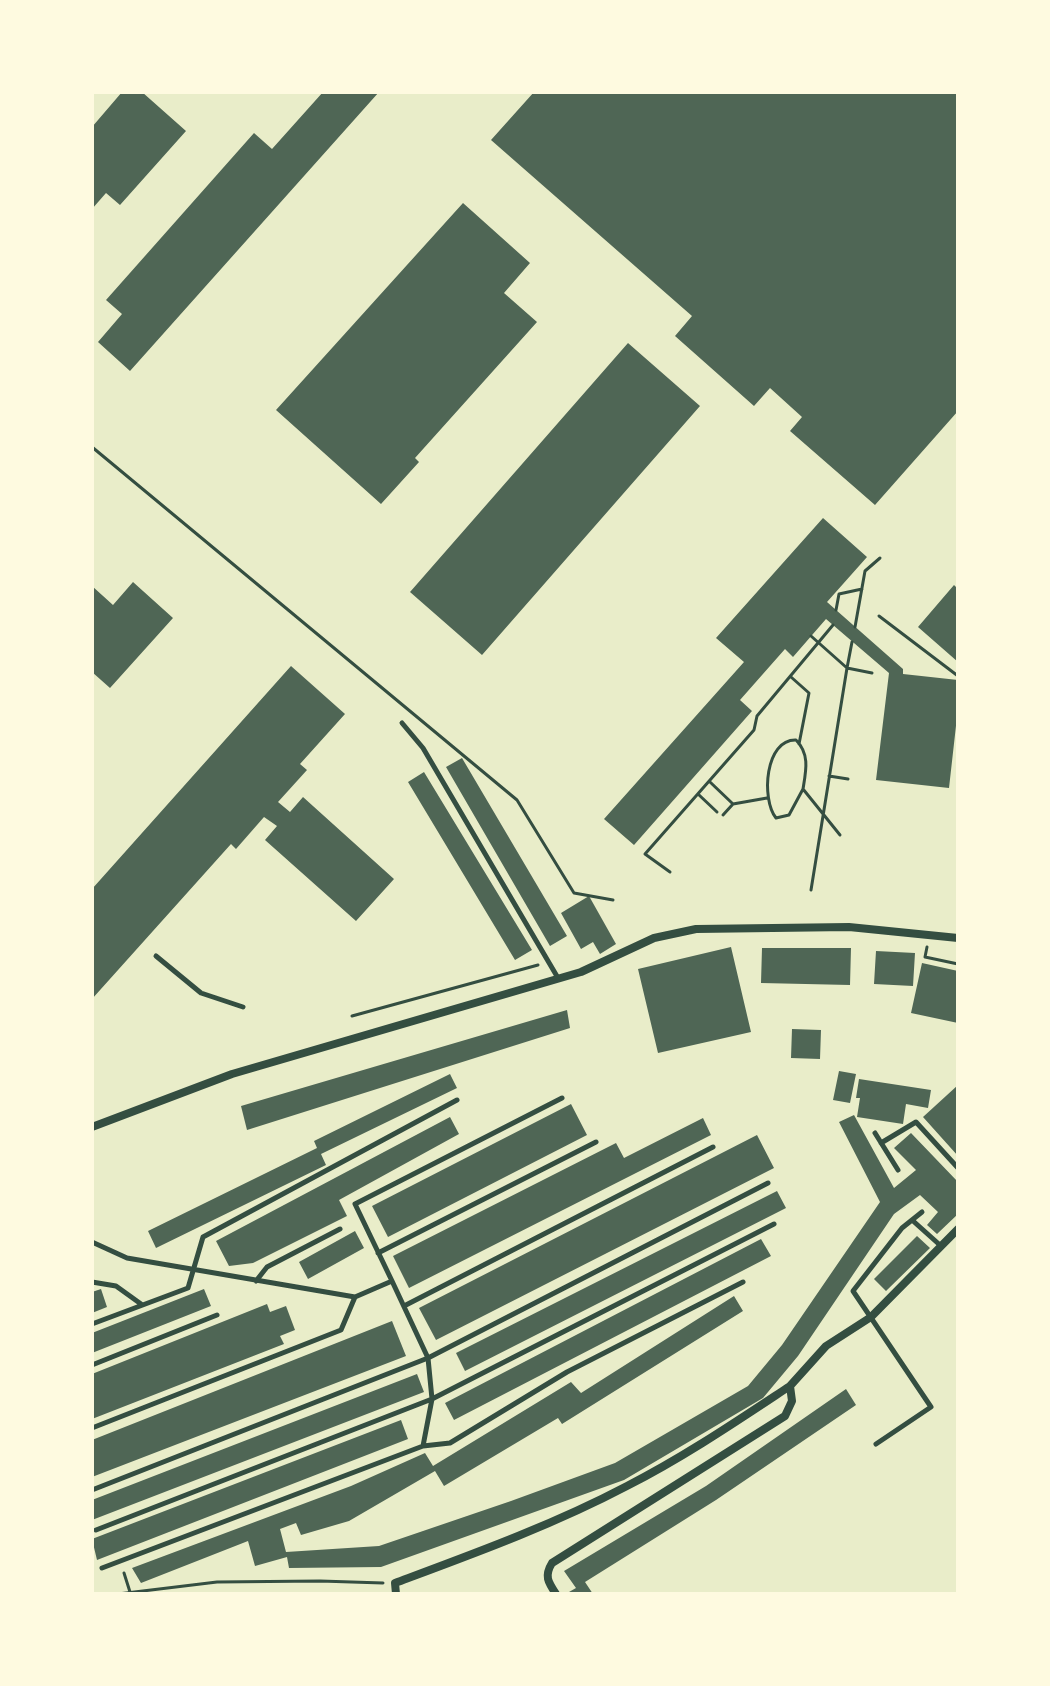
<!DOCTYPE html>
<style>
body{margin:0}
#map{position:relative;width:1050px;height:1686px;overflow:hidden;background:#e9edc9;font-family:Roboto,sans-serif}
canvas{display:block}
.frame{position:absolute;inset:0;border:94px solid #fefae0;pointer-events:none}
</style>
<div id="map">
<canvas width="1050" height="1686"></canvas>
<div class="frame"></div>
</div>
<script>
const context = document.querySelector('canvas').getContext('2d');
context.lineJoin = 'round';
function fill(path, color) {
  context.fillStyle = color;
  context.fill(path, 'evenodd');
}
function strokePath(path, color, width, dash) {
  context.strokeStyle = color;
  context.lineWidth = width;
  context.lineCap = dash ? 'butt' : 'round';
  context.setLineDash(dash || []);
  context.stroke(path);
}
fill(new Path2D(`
 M122,92H142L186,131L120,205L106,193L92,209V127Z
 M323,92H379L130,371L98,342L122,314L106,300L254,133L272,149Z
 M534,92H958V411L875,505L790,431L802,417L770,388L754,406L675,336L692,316L491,140Z
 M463,203L530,263L504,293L537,322L415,458L419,462L381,504L276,410Z
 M628,343L700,406L482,655L410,592Z
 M823,518L867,557L827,602L903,669V674L958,680V708L949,788L876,780L889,673L826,619L793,657L785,649L740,700L752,711L634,845L604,819L744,662L716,638Z
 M133,582L173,618L110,688L92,672V586L113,605Z
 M954,585L958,589V662L918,627Z
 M291,666L345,714L300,764L307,770L278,802L290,812L303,797L394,879L356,921L265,840L277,826L264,817L236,849L231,844L92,999V889Z
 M462,758L567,936L550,946L446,767Z
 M424,772L532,950L515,960L408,782Z
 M589,896L616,944L600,954L593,942L581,949L561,913Z
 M731,947L751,1032L658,1053L638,969Z
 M762,948H851L850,985L761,983Z
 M876,951L915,953L913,986L874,984Z
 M922,963L958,971V1023L911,1013Z
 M567,1010L570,1028L247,1130L241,1106Z
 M792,1029L821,1030L820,1059L791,1058Z
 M839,1071L856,1074L850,1103L833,1100Z
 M450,1074L457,1088L321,1154L326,1165L156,1248L148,1231L317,1148L314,1141Z
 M859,1079L931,1090L928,1108L906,1104L903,1124L857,1117L860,1098H856Z
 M958,1085V1156L923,1117Z
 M571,1104L587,1135L388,1237L372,1206Z
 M854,1115L894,1188L916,1170L894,1148L911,1133L958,1182V1214L937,1234L927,1225L938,1212L920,1195L894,1214L798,1356L763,1398L624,1480L381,1567L289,1568L287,1557L255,1566L248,1541L141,1583L132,1568L351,1486L425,1453L433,1466L571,1382L581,1393L734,1296L743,1311L562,1424L558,1418L444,1486L435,1471L349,1521L301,1535L296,1523L280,1529L286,1552L379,1546L511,1501L615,1463L748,1386L782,1345L880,1202L839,1122Z
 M450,1117L459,1134L339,1200L347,1216L253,1263L229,1266L216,1241Z
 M703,1118L711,1135L409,1288L393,1256L616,1143L624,1158Z
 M757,1135L774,1168L436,1340L419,1308Z
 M777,1191L786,1208L465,1371L456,1353Z
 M355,1231L364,1248L308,1279L299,1262Z
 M917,1236L930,1248L886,1291L874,1279Z
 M761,1239L771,1256L454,1420L445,1403Z
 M101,1289L107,1307L92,1313V1292Z
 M204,1289L211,1306L92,1353V1333Z
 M267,1304L270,1312L286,1306L295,1330L280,1336L284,1344L92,1419V1374Z
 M392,1321L406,1356L92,1477V1440Z
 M417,1374L424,1392L92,1520V1500Z
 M846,1389L856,1405L716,1500L585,1582L593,1594H571L569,1592L576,1588L564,1571L706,1486Z
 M401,1420L408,1439L97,1560L92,1539Z`), '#4f6655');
strokePath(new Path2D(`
 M92,447L517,800L574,893L613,900
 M836,610L839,594L862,589
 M879,616L958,676
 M855,627L865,571L880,558
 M852,642L847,668L872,673
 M791,677L809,693L799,744
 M829,776L848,779
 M710,782L733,804
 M803,789L789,815L776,818C761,799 765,739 796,740C810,754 806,771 803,789L840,835
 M698,794L717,812
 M723,815L733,804L767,798
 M670,872L645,854L754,730L757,716L833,625
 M811,890L847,668L811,636
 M927,947L925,957L958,964
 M352,1016L538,965
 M124,1573L130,1592
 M118,1594L217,1582L320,1581L383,1583`), '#344e41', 3);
strokePath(new Path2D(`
 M402,723L423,748L558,978
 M156,956L201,993L243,1007
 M875,1133L898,1170
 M881,1143L916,1122L958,1168
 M912,1220L941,1246
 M92,1242L127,1258L355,1297L392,1281L428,1358L432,1399L423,1446
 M378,1253L596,1142
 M256,1281L267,1267L340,1229
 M392,1281L355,1204L562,1098
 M92,1282L116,1286L141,1304
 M404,1306L713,1147
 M92,1324L188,1288L203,1237L457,1100
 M92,1365L217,1315
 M92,1428L341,1330L355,1297
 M876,1444L931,1407L853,1291L902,1228L922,1212
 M92,1490L428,1358L768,1183
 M96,1530L432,1399L774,1224
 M102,1568L423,1446L450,1443L567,1372L743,1282`), '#344e41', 5);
strokePath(new Path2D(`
 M92,1127L232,1074L581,972L654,938L696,929L849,927L958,938
 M396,1594L395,1583C473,1554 553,1525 627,1486C684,1457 737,1421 790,1386
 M556,1594C548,1582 544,1576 552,1563L785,1416L792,1401L790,1386L826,1346L871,1317L958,1229`), '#344e41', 8);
</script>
